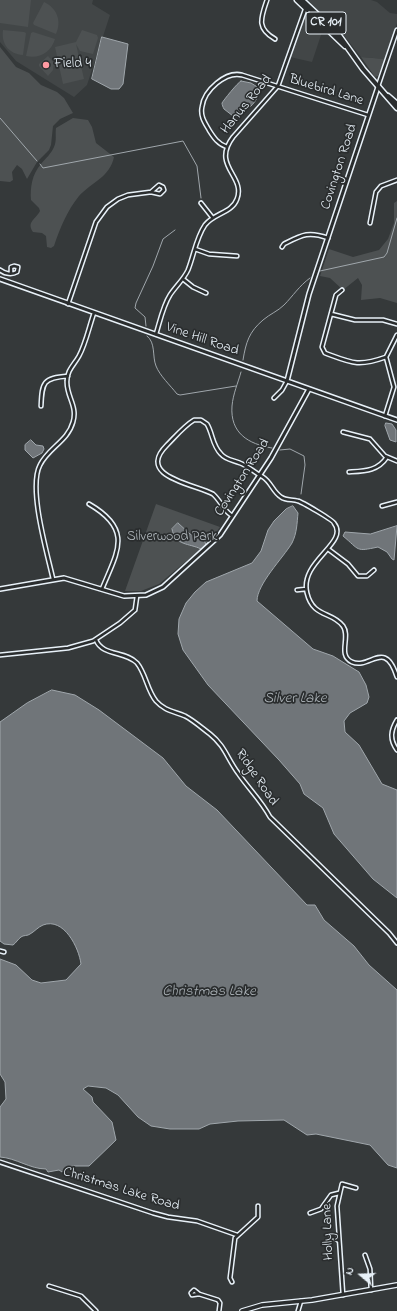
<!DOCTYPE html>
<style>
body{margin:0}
#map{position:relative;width:397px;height:1311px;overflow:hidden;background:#35393a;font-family:"Indie Flower",sans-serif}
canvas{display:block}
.north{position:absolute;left:341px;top:1255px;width:40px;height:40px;-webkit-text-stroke:3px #2a2d2e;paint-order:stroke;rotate:289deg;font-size:11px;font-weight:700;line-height:16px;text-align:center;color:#e8f1f8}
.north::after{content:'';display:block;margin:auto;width:14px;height:18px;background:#e8f1f8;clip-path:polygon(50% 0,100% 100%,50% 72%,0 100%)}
</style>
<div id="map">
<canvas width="397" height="1311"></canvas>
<div class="north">N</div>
</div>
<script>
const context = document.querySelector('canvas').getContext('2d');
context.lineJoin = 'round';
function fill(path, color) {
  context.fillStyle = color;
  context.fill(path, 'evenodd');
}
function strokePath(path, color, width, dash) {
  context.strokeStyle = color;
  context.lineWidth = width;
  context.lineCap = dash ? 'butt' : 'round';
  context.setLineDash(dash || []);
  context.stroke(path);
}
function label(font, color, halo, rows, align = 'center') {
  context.font = font + ' "Indie Flower",sans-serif';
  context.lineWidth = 3.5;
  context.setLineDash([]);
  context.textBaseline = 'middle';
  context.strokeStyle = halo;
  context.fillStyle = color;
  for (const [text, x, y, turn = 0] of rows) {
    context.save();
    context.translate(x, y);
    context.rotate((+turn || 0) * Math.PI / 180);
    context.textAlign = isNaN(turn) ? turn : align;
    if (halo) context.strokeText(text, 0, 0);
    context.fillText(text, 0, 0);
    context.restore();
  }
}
fill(new Path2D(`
 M0,0H93L92,4L110,15L87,85L74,97L16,61L0,42Z
 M304,0H371L377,2L390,13L397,14V23L385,59L361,57L342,33Z
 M306,14L323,29L312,62L290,57L304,16Z`), '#424647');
fill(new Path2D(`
 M0,0H31L28,27L0,23Z
 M44,2C57,8 62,21 56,34L34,25L33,23Z
 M3,30L24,32L26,33L23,55C9,54 1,44 3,30Z
 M82,30L97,35L98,38L93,54L80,51L76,44L84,79L63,84L55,47L76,42Z
 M33,32L55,39C51,52 40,59 26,56L31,33Z
 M0,47L16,67L29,73L41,85L57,92L64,98L73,113L60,119L53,126L51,145L49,150L37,162L27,179L22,169L17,165L12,172L13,180L10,182L0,181Z
 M48,56L54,63L53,70L48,76L39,66V64Z
 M361,57L385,59L378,76L375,77Z
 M73,118L88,120L92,127L96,143L114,157C110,177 92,182 79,196C67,211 60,228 54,246L51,248L47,247L46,236L42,233L33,232C26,222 36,219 40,211L39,208L31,200C30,188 32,174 41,164C46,158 51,154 54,147C57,140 55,135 56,128Z
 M397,201V303L380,298L361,300L362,285L358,278L343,290L330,278L320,276L329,249L353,257L379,250L388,239L394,223V203Z
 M156,504L220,527L209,542L159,584L141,591H125Z`), '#4d5152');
const water = new Path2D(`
 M102,37L128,44L123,84L119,89H111L92,79Z
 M241,81L251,83L259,88C260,102 245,113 233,116L224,109C223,107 222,105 222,103C223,101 238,82 241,81Z
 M386,423L392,424L396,430V442L390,440L385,426Z
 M31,440L36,445L43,446L44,449L42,453L33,458L25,450V445Z
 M293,506L298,513C297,523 297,533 292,543C283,558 257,584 257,601L313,649L333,656L359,672L366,685L369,697L367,703L350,713L344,721L345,732L359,745L382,784L397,790V898L373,879L334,834L323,808L304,794L300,784L279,760L208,685L183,650L178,634L179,619L186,603L195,592L206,582L252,563L261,551L268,530L274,521L286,509Z
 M178,523L190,534L203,537L206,545L201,549C189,543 175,546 172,529Z
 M397,526L394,560L392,559L387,552L378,547C355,552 360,550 343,536L345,532L370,534Z
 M52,690L75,695L99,710L163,758L186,786L217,810L307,905H315L324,920L354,946L369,965L397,990V1168L388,1165L370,1145L316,1134L307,1135L284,1120L238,1121L210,1124L199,1129H170L151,1126L138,1117L118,1095L106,1088L88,1086L83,1089L92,1097L93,1102L112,1122L116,1140L89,1166H73L62,1172L59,1170L48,1172L46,1169C30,1169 16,1158 0,1157V1107L6,1099L5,1082L0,1074V959L16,965L32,980L41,983L66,980L81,964C79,948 64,917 43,925C38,927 34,932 30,934C28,936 23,935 21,937C18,939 16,943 13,945L4,944L0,941V722L27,703Z`);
fill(water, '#707579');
strokePath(water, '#a0a7ac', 1);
strokePath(new Path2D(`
 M0,118L37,161
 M40,164L43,168L183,141L197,166L201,198
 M320,271L384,257L387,253L397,218
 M146,326L145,317L135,308L136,303L153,266L163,239L175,230
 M147,336C156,343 152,356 156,366C160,376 170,385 177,394L180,395L236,386
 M243,360C246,342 249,332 263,320C270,314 278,311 284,305C293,296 299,286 310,278
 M241,372C238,383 233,394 232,406C230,433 248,444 272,448
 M280,450L290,449L304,456L305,465L301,494`), '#a0a7ac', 1);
const minor = new Path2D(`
 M267,0C261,18 256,28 275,39
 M378,86L397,30
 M227,147C218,144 214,138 209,130C205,123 200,116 202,107C204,90 226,71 242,75L368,115
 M201,203L212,217
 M370,223L376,192L381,186L397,180
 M282,247L284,244C302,235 308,231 328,238
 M195,249L209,254L237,256
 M0,270C5,274 12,275 17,272L18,267L14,266L11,267V273
 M183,279L193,287L206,293
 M342,290L336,295L322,347L325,353C352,363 358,367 386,357
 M68,304L96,222L107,207L118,199L128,195L151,192L159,185L163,187L164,190L160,194L151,192
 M331,314L355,320H383L397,324
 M156,334C160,321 163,306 170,295C176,286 184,279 188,270C194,255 196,238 205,225C214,213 232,213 237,199C246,176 211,166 233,137L278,86L306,7
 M274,398L282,390L287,381
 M41,406C42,382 43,378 68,376
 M385,416L394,387L386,357L397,335
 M343,432L370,439L385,456L397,461
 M349,472C365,471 378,471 387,457
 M89,504C134,530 117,552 102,589
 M382,506L397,502
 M231,515C223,510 221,501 213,494C195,484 135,477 167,445C175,437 184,426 194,420H201L207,424C213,434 212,445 221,454C226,460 233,460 240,463C248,466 255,473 263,477C271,482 273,492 281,497C286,501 293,499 298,501C302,502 333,520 334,523C350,543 299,561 307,593C313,618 332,611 343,626C351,637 337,655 352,662C370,670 385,638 397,677
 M328,549L348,564L358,576H367L374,570
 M53,579C47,552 28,488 40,465C48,448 68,441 73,422C78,406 66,396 67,381C67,370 74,365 79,356C86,343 89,327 94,313
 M297,590L306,589
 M96,640C102,656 126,651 137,663C146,674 147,690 156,701C165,711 173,711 185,716C193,720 202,728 210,734C225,746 227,758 238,773C248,788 261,800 270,817L389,933L397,943
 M0,655L68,648L93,641L120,623L135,610L137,596
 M397,720C391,730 389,739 397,750
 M0,951L4,952
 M0,1162L153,1213L168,1217L197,1221L237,1235
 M310,1213L321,1209L331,1195L339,1193
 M331,1237H334L339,1241
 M365,1255L370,1269L371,1290
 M232,1282L230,1278L235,1238L258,1217V1206
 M49,1286L81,1296L96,1311
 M199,1294L192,1295L191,1293L194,1290L199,1294L218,1300L220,1303L219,1311
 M343,1295L337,1206L342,1184L356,1188
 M298,1311L301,1301`);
const tertiary = new Path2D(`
 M0,279L397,420
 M287,381L309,294L378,87
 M0,589L64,578L124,596L146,595L163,587L220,535L271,458L309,389`);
const secondary = new Path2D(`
 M242,1311L262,1305L312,1300L397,1285`);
const primary = new Path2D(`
 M297,0L345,46
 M302,0L338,34L363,69L397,108
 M388,96L397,104`);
strokePath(minor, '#e8f1f8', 5.5);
strokePath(tertiary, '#e8f1f8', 6);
strokePath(secondary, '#e8f1f8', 6);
strokePath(primary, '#e8f1f8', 7);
strokePath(minor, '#2a2d2e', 2.5);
strokePath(tertiary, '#2a2d2e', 3);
strokePath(secondary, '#2a2d2e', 3.5);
strokePath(primary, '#2a2d2e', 4);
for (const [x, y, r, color] of [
 [46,65,4,"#ff9aa2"]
]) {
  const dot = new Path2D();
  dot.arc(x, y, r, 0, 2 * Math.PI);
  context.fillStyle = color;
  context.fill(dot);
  strokePath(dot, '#2a2d2e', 1.5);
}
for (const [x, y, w] of [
 [326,23,40]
]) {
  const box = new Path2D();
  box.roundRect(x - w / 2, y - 11, w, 22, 3);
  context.fillStyle = '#2a2d2e';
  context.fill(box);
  strokePath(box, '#e8f1f8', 1);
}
label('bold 13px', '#e8f1f8', null, [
 ["CR 101",326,23]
]);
label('14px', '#e8f1f8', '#2a2d2e', [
 ["Field 4",54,65]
], 'left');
label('14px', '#e8f1f8', '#2a2d2e', [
 ["Bluebird Lane",326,91,17],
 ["Hanus Road",247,105,-51],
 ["Covington Road",340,167,-72],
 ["Vine Hill Road",202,340,19],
 ["Covington Road",243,478,-57],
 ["Ridge Road",256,778,56],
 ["Christmas Lake Road",121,1190,17],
 ["Holly Lane",329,1232,-92]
]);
label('14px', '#b2b9be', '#2a2d2e', [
 ["Silverwood Park",172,538]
]);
label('italic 15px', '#acb3b8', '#2a2d2e', [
 ["Silver Lake",295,700],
 ["Christmas Lake",209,993]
]);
</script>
